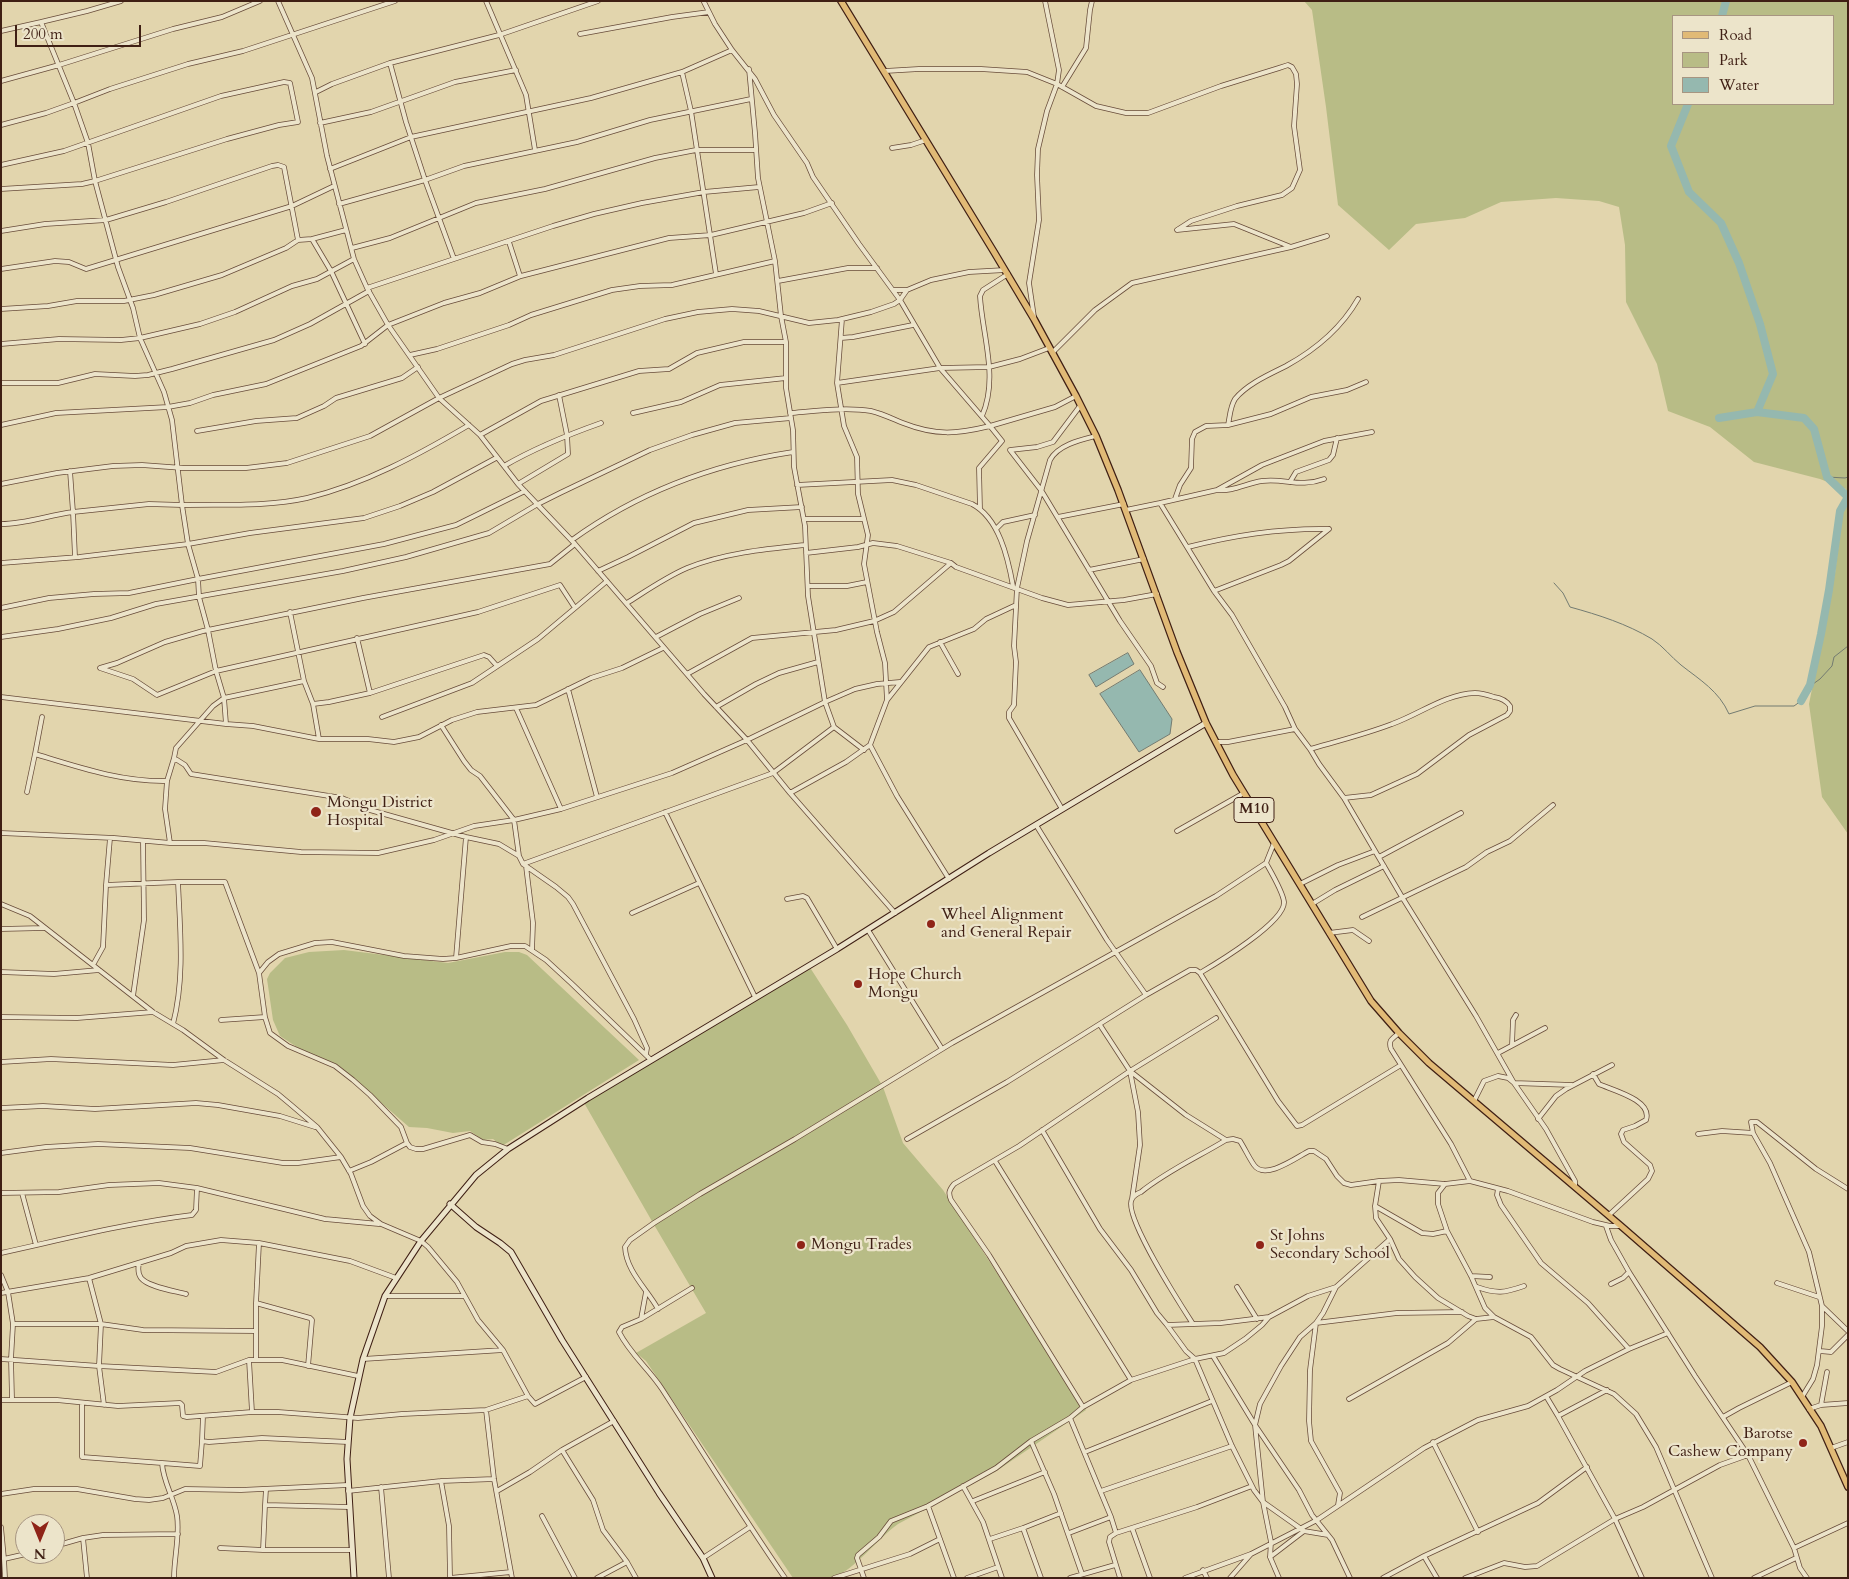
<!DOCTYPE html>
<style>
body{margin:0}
#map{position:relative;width:1849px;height:1579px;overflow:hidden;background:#e2d5ad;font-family:Cardo,serif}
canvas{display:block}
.frame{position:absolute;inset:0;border:2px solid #3f1f14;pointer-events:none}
.legend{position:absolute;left:1672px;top:15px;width:162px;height:90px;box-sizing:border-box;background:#ece4ca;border:1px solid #a79581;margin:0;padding:6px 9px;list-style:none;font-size:15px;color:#3f1f14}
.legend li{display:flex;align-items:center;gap:10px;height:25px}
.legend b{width:25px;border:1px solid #a79581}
.north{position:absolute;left:15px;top:1514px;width:50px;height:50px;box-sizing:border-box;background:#ece4ca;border:1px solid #a79581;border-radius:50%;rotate:180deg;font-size:14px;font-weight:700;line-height:20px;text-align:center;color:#3f1f14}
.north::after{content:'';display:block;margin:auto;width:18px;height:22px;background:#8f2418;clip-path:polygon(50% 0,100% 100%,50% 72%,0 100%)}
.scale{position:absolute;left:15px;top:25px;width:126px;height:22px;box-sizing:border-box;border:2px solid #3f1f14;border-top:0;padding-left:6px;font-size:15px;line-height:18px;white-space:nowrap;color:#3f1f14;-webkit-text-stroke:4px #ece4ca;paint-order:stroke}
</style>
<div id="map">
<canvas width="1849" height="1579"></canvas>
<div class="frame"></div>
<ul class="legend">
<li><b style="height:6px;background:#e1ba76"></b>Road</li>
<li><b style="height:14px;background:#b8bc86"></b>Park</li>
<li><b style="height:14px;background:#95b8af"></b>Water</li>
</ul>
<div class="north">N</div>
<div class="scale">200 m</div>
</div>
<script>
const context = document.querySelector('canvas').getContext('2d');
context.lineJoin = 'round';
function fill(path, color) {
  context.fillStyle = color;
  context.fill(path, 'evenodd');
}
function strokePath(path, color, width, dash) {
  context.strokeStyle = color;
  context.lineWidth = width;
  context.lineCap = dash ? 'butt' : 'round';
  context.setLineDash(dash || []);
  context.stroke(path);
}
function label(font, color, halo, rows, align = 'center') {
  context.font = font + ' Cardo,serif';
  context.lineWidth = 4.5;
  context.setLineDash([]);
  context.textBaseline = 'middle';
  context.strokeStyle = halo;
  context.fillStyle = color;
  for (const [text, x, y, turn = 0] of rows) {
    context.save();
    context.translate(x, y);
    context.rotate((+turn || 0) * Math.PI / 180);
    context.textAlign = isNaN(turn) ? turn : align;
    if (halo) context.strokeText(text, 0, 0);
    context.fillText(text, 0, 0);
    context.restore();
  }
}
fill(new Path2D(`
 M1304,1H1848V834L1822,797L1809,704L1835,573L1846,489L1820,479L1754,462L1710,427L1668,411L1657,364L1626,302L1625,245L1619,207L1599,201L1556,198L1501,202L1465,218L1416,224L1389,250L1338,205L1326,107L1312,10ZM1673,16H1833V104H1673Z
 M344,950L448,963L505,952H519L527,955L639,1060L502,1146L493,1139L483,1140L470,1131L453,1133L427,1128L409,1127L339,1066L303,1051L280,1036L273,1020L267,979L270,973L285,958L309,952Z
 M809,966L847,1025L883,1087L903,1143L943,1190L1086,1410L995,1472L898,1524C879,1537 854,1571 832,1578C821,1579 804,1578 793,1578L646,1361L636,1353L706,1313L653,1223L583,1101Z`), '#b8bc86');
const water = new Path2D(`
 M1128,653L1134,664L1096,687L1089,675Z
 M1140,670L1172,719L1170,734L1139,752L1100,694Z`);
fill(water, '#95b8af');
strokePath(water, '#737b71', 1);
strokePath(new Path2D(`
 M1827,477L1845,478L1848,477
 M1554,583L1563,593L1570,607C1599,615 1627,624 1652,639C1663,646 1671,657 1681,665C1700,680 1719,691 1729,714L1755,706H1794L1801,701L1810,692L1813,684L1820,679L1832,666L1834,657L1848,646`), '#737b71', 1);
strokePath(new Path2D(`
 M1722,16L1726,1
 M1688,104L1671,146L1689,192L1721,223L1739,263L1760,324L1773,374L1757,412
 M1719,418L1757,412L1804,418L1814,429L1827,477L1848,497
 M1801,701L1810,685L1821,634L1829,590L1840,511L1848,497`), '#95b8af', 8);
const street = new Path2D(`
 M121,1L87,11L41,22L74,103L110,89L188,64L243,51L395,1
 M278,1L312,78L327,156L354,259L367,288L388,325L439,398L480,435L518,484L575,544L704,694L747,740L790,793L895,913
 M486,1L526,95L535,150
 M704,2L715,24L732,50L755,79L774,115L807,163L813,177L859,244L900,300L940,368L990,426L1055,407L1076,396
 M1,31L41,22
 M580,34L672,17L709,12
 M390,63L499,35L598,1
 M749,69L755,133L758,178L775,261L781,316L786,342V388L793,430L794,467L805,526L808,596L825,702L834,727L864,750
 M885,71L919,69H981L1027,72L1057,84L1096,106L1126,113H1148L1221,86L1279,68L1288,65L1292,67L1296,74L1297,84L1294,126L1300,170L1292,188L1282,195L1237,206L1191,221L1177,230L1234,224L1291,247
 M682,72L732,50
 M1,81L59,65L173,29L222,17L260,1
 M1062,87L1086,48L1090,10L1092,1
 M316,92L332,84L390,63L406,122L425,180L339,204
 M320,123L371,112L455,82L516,70
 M1,125L46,113L74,103L88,143L95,181L227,139L279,125L298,122L290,83L284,82L221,96L64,151L1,165
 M892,148L911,145L926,140
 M330,169L411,137L591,98L682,72L691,111L716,274
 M1,189L82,184L95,181L118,267L133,308L140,338L164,392L172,420L182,505L149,504L73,512L75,557
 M1,231L45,224L106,220L166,202L272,166L278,165L284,167L298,240
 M312,239L346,230
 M509,242L520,276
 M352,248L390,238L476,203L545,189L655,158L696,150H756
 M454,259L425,180L464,166L577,142L650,120L751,99
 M1,269L55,261L69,262L86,269L292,206L334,186
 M778,281L848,268H877
 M367,288L553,226L594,214L642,203L704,192L759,187
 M893,290H907
 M1,309L48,306L77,301H124L154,295L222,275L286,248L298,240L312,239L331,271L365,344
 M1034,317L1029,283L1039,220L1037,175L1038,149L1047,111L1057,84L1059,70L1045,1
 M842,319L837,383L844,426L857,457L858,494L868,535L864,564L877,632L885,663L887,700
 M841,338L853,337L913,325
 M1,344L59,339L121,340L140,338L200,324L235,312L292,286L317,279L354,259
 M1052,353L1095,310L1132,283L1291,247L1327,236
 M410,355L437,349L509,325L531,315L612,290L640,286L672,285L775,261
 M1,383H58L95,374L135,376L148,375L172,369L274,340L310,324L369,291
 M837,383L940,368L989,367L1020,359L1049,348
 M1080,406L1053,442L1037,447L1010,450L1041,490L1120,621L1151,666L1157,683L1163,687
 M633,413L681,402L720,385L786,378
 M790,413C815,411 846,407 871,411C883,414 893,419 903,423C936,436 957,434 990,426L1002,441L979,468L980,509
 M982,416C999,378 982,334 980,296L983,290L1008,274
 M1,425L56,413L168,407L190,403L213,395L266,384L361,346L388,325L444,303L480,293L521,276L669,238L711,235L804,213L832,203
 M1228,425L1271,414L1311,397L1347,390L1366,382
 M197,431L256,421L297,418L324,406L336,398L402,378L418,367
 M480,435L541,401L639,371L669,369L697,353L744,342H786
 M496,458L433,492L400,506L364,518L250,533L188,544L198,579L384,544L456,525L525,491
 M504,466C535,448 567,435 601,423
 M1290,482L1296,472L1329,460L1333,455L1337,438
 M1,484L57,473L113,466L142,465L183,468H246L287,463L370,436L439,398L512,364L525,360L554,355L665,319L698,312L732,309L759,311L809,323L838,320L871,312L894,304L900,300L907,290L931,280L969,272L1005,270
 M518,484L568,454L567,435L559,395
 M797,485L892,480L916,485L972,504C999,518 1008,558 1013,586
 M1217,490C1233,492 1247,483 1262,481C1285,478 1300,488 1324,479
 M1175,499L1180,485L1191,468L1192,439L1195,432L1206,426L1228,425C1230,416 1230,407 1235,399C1247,384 1270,374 1286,366C1315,350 1342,327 1358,299
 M1160,503L1217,490L1262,465L1324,441L1372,432
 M1126,510L1160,503L1214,591L1232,615L1285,707L1295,729L1310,749L1319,764L1344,798L1402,897L1476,1016L1514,1083L1546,1129L1575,1181V1187
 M1058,517L1124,504
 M804,519H864
 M1,524C26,524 49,515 73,512L70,471
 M996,529L1003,522L1035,515
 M572,540C637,493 714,464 793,452
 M575,544L550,564L363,598L203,631L165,642L117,663L100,668L133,679L157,695L216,671L478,612L560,585L575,608L607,581
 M1188,547C1234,535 1282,528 1329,529
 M806,553L858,547L873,543L897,546L951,563L956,567L1042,598L1068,605L1124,600L1157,594
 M1,563L79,557L188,544L182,505C223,504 267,507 307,498C365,484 418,455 469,425
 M1089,570L1144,559
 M598,571L628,557L694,523L748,510L802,507
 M808,586H847L867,582
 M1214,591L1281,565L1289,561L1329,529
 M627,603C646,591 666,577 687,568C724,553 766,549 805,545
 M1,608L49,598L94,594L129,593L198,579L199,597L208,630L216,671L224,698L226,724L253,726L319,739H368L394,742L419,737L452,720L477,712L536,705L591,678L622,668L663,648
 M290,612L304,681L313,704
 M1,637L58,629L111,618L156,604L343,571L406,557L489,533L538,504L560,493L650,450L692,435L735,423L791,418
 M656,637L700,614L739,598
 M357,638L370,693
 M940,642L958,674
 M687,674L752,638L836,630L874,621L894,612L951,563
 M304,681L224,698L213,706L176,748L174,758L185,765L191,774L342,798L370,810L466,837L499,844L519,856L523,864L556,887L568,897L573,904L634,1019L647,1048L646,1054
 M568,689L597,797
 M1,697L226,724
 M716,707L756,684L779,673L818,662
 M516,708L561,809
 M382,717L472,683L538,639L575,608
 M441,725L464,761L471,770L480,776L514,820L519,856
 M319,739L313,704L329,702L370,693L484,655L489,657L497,666
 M1216,742H1228L1295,729
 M870,745L897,796L949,879
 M1310,749C1338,741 1366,734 1392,724C1420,714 1445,694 1475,693C1482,693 1488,695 1494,697C1501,698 1506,700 1510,706V711L1507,715L1469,735L1417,774L1371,795L1344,798
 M35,754L42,717
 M27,792L35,754C78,767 121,782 167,781
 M790,793L846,762L870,745L887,700L929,647L974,629L986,619L1016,605
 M1062,809L1009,718V712L1014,705L1016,662L1014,646L1017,588L1027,541L1050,460C1058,445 1080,440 1096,436
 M665,812L755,997
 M1036,825L1107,940L1146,995
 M1177,831L1244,793
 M1,833L114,838L170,843H204L301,852L378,853L434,840L474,826L514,820L561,809L672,773L747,740L825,702L855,689L877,684L900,682
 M170,843L165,809L167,781L174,758
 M1379,857L1461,813
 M523,864L773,773L834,727
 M526,866L533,923L532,950
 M1300,884L1338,865L1375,851
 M106,885L110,838
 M787,899L803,896L807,898L837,949
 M1,904L30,916L153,1012L183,1030L224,1060L278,1094L290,1104L317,1127L341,1157L351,1174L363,1206L370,1216L381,1224L421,1241L428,1247L457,1282L478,1320L503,1350
 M1312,904L1335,890L1384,866
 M632,913L699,883
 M1362,917L1466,867L1487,852L1510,841L1553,805
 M1,929L44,928
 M868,930L942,1049
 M1329,933L1353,930L1369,941
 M456,958L466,837
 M93,965L103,947L106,885L178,882H225L259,973
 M1,972L54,974L99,970
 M1200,973C1217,963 1285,922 1284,902C1283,892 1271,872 1266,863
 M133,996L144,920L143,841
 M1,1017L77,1018L153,1012
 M221,1020L265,1017
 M173,1024C185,978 180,929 178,882
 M1100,1025L1130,1071L1186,1115L1226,1140
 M1399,1033C1392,1039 1388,1040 1391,1049L1451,1144L1470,1181
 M1512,1045L1513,1020L1516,1015
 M1498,1053L1545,1028
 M1,1062L51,1059L173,1065L224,1060
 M1130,1071L1138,1112L1140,1145L1132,1199
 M1593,1074L1599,1084C1612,1090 1653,1100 1646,1120L1635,1126L1623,1130L1621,1134L1624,1142L1650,1165L1652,1171L1648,1179L1609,1215
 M1474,1101L1484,1081L1498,1076L1508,1078L1514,1083L1572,1085
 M1,1108L43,1106L95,1109L196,1103L218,1105L280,1116L315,1127
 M1538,1119L1556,1096L1566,1089L1612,1065
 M1042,1130L1100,1229L1131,1270L1157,1313L1167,1325L1221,1323L1269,1317L1308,1296L1336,1287
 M1698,1134L1722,1131L1753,1133
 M907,1139L1007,1082L1146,995L1190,970H1196L1200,973L1278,1101L1297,1126L1302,1125L1401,1065
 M508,1149L495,1144L482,1142L470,1135L423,1149H416L410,1147L407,1143L401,1127L370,1095L353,1080L335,1066L288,1046L270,1033L265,1017L259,973L268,962L279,954L315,943L332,942L404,956L443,959L456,958L511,946H525L546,960L571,983L651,1060
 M1,1153L46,1147L98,1144L190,1148L283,1163H298L341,1157
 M995,1161L1131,1380
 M349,1171L371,1162L407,1143
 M1379,1181L1375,1206L1376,1218L1390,1239L1399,1259L1415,1277L1438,1298L1468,1316L1476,1319L1494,1317
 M1445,1184L1438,1193V1204L1447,1231L1471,1276L1485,1308L1494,1317L1531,1337L1553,1365L1560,1369L1614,1394L1636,1414L1656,1447L1712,1578
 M1498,1189L1497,1195L1501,1205L1541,1263L1588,1303L1629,1349
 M1,1193L59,1192L109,1185L159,1183L197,1188L325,1219L379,1224
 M22,1193L36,1245
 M1375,1206L1422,1233L1433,1234L1447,1231
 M1606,1226L1611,1240L1629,1272L1695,1376L1748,1455L1794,1548L1800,1568L1807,1578
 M1,1253C65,1239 127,1223 192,1215L196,1210L197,1188
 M139,1263C138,1268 138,1274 141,1278C148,1287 175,1291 186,1294
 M1,1275L8,1292L13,1324L11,1359L12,1399
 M1471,1276L1490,1277
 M89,1278L101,1324L99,1366L104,1405
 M1777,1283L1819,1297
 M1611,1284L1623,1278L1629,1272
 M1237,1287L1257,1319
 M1477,1287C1497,1294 1504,1293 1524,1286
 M692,1288L641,1319L622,1327L619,1332C630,1354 649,1369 662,1389C703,1452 742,1516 785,1578
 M1,1293L89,1278L171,1253L186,1246L221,1240L259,1243L350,1261L396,1278
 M385,1296H463
 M256,1303L310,1318L312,1320L308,1366
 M1822,1306L1848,1331
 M658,1309C647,1289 626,1271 625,1247L630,1240L654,1223L700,1194L795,1139L952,1043L1216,896L1266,863L1274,843
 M641,1319L646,1292
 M13,1324H101L143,1330L256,1331
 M1193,1324C1182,1307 1122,1214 1132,1199C1133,1196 1138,1193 1141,1192C1167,1171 1198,1157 1226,1140L1233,1139L1240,1141C1245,1149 1249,1158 1254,1165C1265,1181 1297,1157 1309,1151H1314L1326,1159L1337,1176L1344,1183L1351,1185L1379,1181L1399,1180L1445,1184L1470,1181L1508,1191L1593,1222L1610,1226H1621
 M1167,1325L1186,1351L1195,1359L1232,1446L1254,1490L1263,1502L1271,1542L1270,1557L1279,1578
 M1820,1351L1831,1352L1848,1335
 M1213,1356L1255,1425L1299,1490L1312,1515L1332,1540L1350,1578
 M1,1359L99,1366L216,1372L249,1360
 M363,1359L503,1350L528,1396
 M256,1360V1303L259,1243
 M1607,1390L1558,1416L1615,1519L1642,1578
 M1546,1396L1558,1416
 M1802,1397L1813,1379L1817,1365L1822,1326V1306L1809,1252L1770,1163L1753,1133L1751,1122H1757L1816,1169L1848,1189
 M1349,1399L1448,1343L1476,1319
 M1,1400H57L118,1406L180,1403L182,1405L183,1416L187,1417L252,1412H278L358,1418L402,1414L486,1410L528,1396L535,1404L586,1377
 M82,1404V1457L162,1463C163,1482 174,1497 177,1516C180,1536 174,1557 174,1578
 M1821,1405L1827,1372
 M1083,1407L989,1255L951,1200C948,1193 949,1190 954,1184L1019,1146L1130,1071L1216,1018
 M1809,1409L1821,1405L1848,1403
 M486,1410L494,1479L512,1578
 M252,1412L249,1360H282L358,1376
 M1723,1417L1739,1408L1792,1382
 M202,1441L203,1416
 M1031,1441L1054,1494L1082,1574
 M1433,1442L1478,1532
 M1831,1448L1848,1442
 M562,1450L593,1500L603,1530L627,1562
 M1085,1452L1212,1401
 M162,1463L200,1466L202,1441L209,1442L262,1438L348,1442
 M441,1481L449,1526L450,1577
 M963,1486L983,1522L1002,1578
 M381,1487L389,1578
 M348,1491L441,1481L494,1479
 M497,1491L530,1472L562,1450L614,1421
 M1101,1491L1232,1446
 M1,1494L34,1489H77L135,1499L149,1500L163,1498L185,1489L241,1490L348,1485
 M973,1501L1045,1472
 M265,1505L266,1489
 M1338,1505L1340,1493L1311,1441L1309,1421L1310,1370L1316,1323L1323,1313L1336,1287L1390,1239
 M928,1506L954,1578
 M349,1507L265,1505L263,1550H352
 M542,1516L575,1578
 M1111,1517L1116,1533
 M1,1527L4,1559
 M1023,1528L1041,1578
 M1132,1528L1150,1578
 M1069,1533L1111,1517L1070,1418
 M1328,1535L1304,1531L1263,1502L1255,1425L1260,1404L1281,1366L1300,1337L1316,1323L1397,1313L1462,1312
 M83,1538L103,1535L178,1534
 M990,1539L1023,1528L1061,1513
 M55,1546L83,1538L87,1578
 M220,1548L263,1550
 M1794,1548L1848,1523
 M1424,1556L1437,1578
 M1270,1557L1304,1531
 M703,1558L750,1527
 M1203,1570L1207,1578
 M5,1578L4,1559L26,1554
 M450,1578L511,1572
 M597,1578L627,1562L636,1578
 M834,1578L910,1554L940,1539
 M864,1578L857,1558L858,1555L879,1537L891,1521L928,1506L996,1468L1031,1441L1070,1418L1083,1407L1131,1380L1195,1359L1224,1353L1245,1339L1262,1325L1269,1317
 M967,1578L998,1567
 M1070,1578L1115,1565
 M1120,1578L1109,1542L1110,1537L1116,1533L1197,1507L1252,1486
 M1185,1578L1251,1554L1317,1520L1424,1448L1478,1420L1528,1406L1557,1390L1585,1371L1629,1349L1668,1333
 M1230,1578L1251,1554
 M1383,1578L1424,1556L1538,1503L1587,1467
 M1465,1578L1504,1563L1525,1567L1537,1566L1615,1519L1643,1507L1720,1465L1748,1455
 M1754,1578L1796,1558`);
const secondary = new Path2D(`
 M450,1204L476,1227L500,1243L511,1252L562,1340L659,1493L703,1558L712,1578
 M354,1578L347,1459L350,1418L363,1359L385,1296L421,1241L476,1175L508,1149L588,1098L837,949L989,853L1206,723`);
const primary = new Path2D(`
 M841,1L994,252L1034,319L1076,396L1096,436L1118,490L1177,652L1206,723L1233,775L1371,1001L1399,1033L1429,1063L1621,1226L1760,1347L1792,1382L1821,1426L1848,1487`);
strokePath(street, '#684c3a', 5.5);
strokePath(secondary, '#3f1f14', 7);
strokePath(primary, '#3f1f14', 8);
strokePath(street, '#ece4ca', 4);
strokePath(secondary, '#ece4ca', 5);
strokePath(primary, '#e1ba76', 5.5);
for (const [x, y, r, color] of [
 [316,812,6,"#8f2418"],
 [931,924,5,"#8f2418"],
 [858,984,5,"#8f2418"],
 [801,1245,5,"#8f2418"],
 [1260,1245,5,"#8f2418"],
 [1803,1443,5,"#8f2418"]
]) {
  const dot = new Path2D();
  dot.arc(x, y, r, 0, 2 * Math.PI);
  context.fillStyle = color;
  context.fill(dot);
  strokePath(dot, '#ece4ca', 2);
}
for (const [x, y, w] of [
 [1254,810,40]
]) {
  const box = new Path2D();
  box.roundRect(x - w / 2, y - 12.5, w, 25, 4);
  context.fillStyle = '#ece4ca';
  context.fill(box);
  strokePath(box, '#3f1f14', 1);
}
label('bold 15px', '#3f1f14', null, [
 ["M10",1254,810]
]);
label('16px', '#3f1f14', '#ece4ca', [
 ["Mongu District",327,803],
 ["Hospital",327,821],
 ["Wheel Alignment",941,915],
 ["and General Repair",941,933],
 ["Hope Church",868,975],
 ["Mongu",868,993],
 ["St Johns",1270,1236],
 ["Secondary School",1270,1254],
 ["Mongu Trades",811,1245],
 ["Barotse",1793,1434,"right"],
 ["Cashew Company",1793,1452,"right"]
], 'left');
</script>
